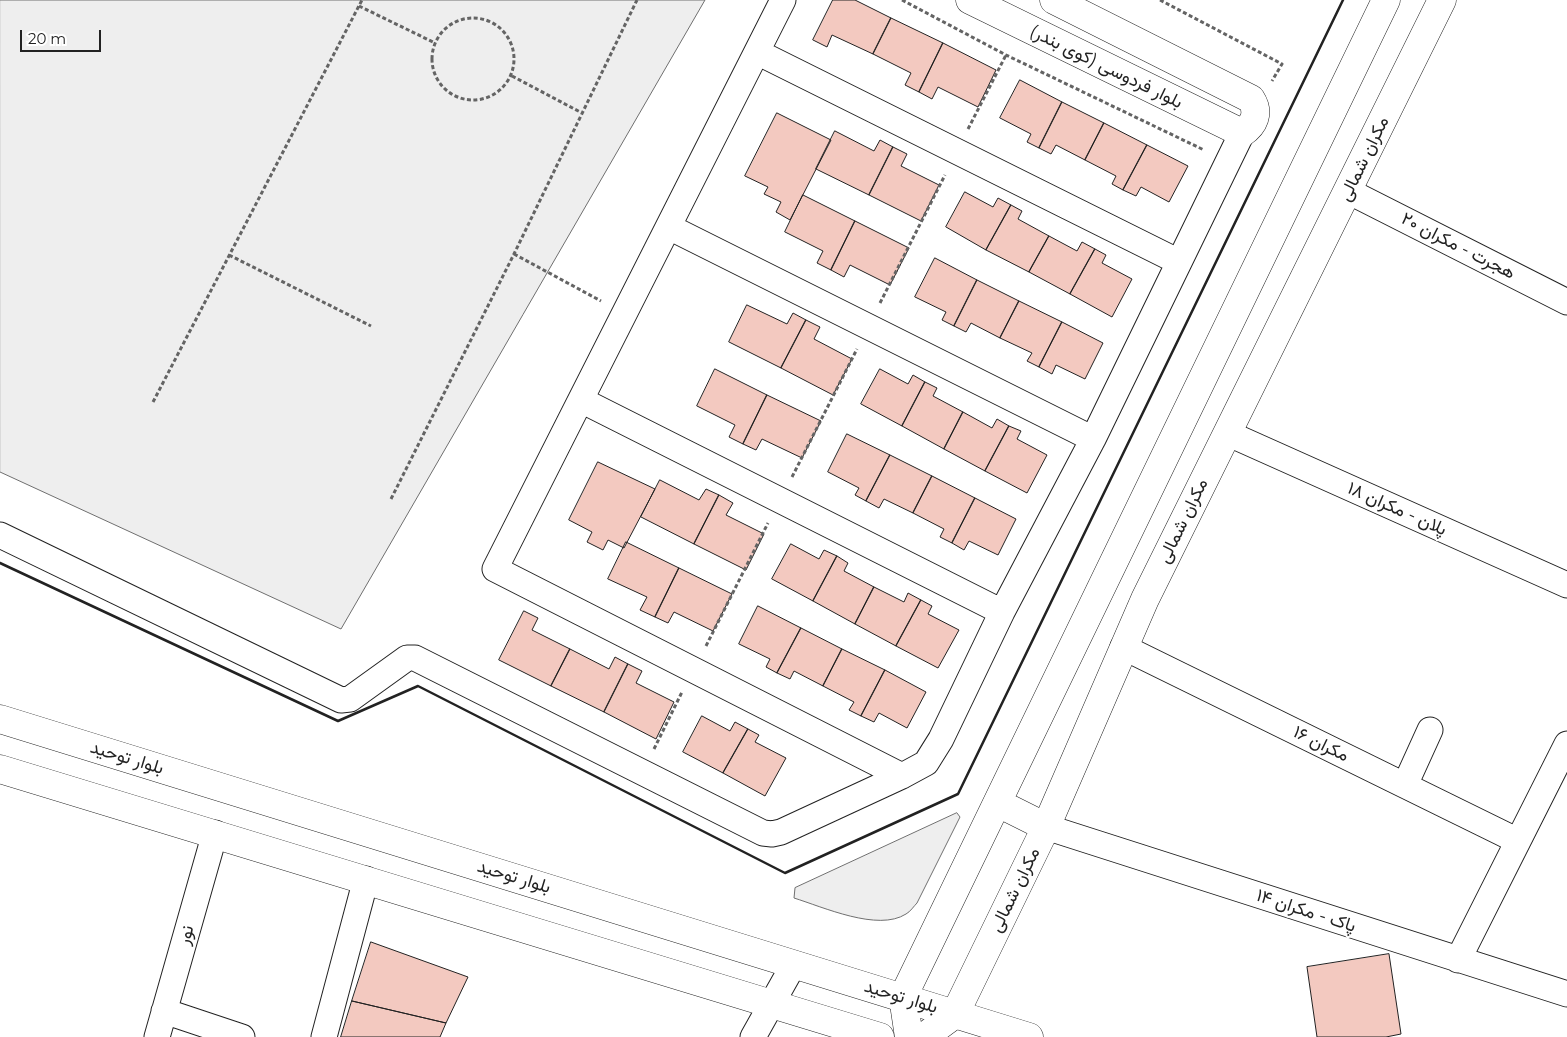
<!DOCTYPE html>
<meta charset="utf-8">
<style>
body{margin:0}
#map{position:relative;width:1567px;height:1037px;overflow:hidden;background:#fff;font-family:Montserrat,sans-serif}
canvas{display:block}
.scale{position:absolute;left:20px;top:30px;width:81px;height:22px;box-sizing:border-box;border:2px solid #222;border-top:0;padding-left:6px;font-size:15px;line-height:18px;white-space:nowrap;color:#222;-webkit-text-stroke:4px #fff;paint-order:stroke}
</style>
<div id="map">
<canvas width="1567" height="1037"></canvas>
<div class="scale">20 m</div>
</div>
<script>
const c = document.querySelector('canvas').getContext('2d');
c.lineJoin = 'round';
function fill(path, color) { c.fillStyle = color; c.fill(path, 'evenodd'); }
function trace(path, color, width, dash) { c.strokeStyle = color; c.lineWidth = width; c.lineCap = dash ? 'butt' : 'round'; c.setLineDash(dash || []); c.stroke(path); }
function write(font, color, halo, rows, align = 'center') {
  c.font = font + ' Montserrat,Vazirmatn,sans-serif'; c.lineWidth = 4; c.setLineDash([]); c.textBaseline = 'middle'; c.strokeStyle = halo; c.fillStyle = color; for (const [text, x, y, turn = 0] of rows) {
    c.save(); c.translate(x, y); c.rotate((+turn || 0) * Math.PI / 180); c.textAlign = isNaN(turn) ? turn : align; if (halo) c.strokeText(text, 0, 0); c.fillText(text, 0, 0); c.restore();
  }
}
const green = new Path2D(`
 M0 0H705L341 629 0 472Z
 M957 813 960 817 917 903C914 906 910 912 906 914 878 932 823 907 794 898L795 888Z`);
fill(green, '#eee');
trace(green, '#6f6f6f', 1);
const building = new Path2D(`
 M833 0H855L891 18 873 54 832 35 827 47 813 40Z
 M891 18 943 43 919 92 905 85 911 73 873 54Z
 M943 43 996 70 978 107 938 87 932 99 919 92Z
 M1020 80 1062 102 1039 148 1027 142 1031 134 1000 118Z
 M1062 102 1104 123 1085 160 1056 145 1051 154 1039 148Z
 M777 113 831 140 790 220 776 212 781 202 764 194 768 187 745 176Z
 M1104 123 1147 145 1123 190 1112 184 1116 176 1085 160Z
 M835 131 874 151 880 140 893 147 869 195 816 169Z
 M1147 145 1188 166 1169 202 1141 187 1136 196 1123 190Z
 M893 147 907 154 901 166 939 185 921 221 869 195Z
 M965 192 993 207 998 198 1011 205 986 250 946 227Z
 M803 195 855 221 831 270 817 263 823 251 785 232Z
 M1011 205 1022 211 1018 219 1049 236 1029 272 986 250Z
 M855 221 909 248 890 285 850 265 844 277 831 270Z
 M1049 236 1077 251 1082 242 1095 249 1070 294 1029 272Z
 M1095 249 1106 255 1102 263 1132 279 1112 317 1070 294Z
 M935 258 977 280 954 326 942 320 946 312 915 297Z
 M977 280 1019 301 1000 338 971 323 966 332 954 326Z
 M1019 301 1062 322 1039 367 1027 361 1032 353 1000 338Z
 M747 305 787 324 793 313 806 320 781 368 729 342Z
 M806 320 820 327 814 339 852 359 833 395 781 368Z
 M1062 322 1103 343 1085 379 1056 365 1052 374 1039 367Z
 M715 369 767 395 743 444 729 437 735 425 697 406Z
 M880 369 908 384 913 375 925 382 902 426 861 404Z
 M925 382 937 388 933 396 963 412 944 449 902 426Z
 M767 395 821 421 802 458 762 439 756 450 743 444Z
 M963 412 992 428 997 419 1009 426 985 471 944 449Z
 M1009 426 1021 431 1017 439 1047 455 1027 493 985 471Z
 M847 434 890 455 866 501 855 495 859 488 828 472Z
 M890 455 932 476 913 513 884 499 879 508 866 501Z
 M598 462 655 489 624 548 608 540 603 550 587 542 592 532 569 520Z
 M932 476 975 498 952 543 940 537 944 529 913 513Z
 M660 480 699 500 706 489 719 495 694 544 641 517Z
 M719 495 733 503 726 515 764 534 746 570 694 544Z
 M975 498 1016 519 998 555 969 541 964 550 952 543Z
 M626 542 679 568 655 617 640 610 647 597 608 579Z
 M791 544 819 559 824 550 837 556 813 601 772 579Z
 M837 556 848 563 844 571 874 587 855 624 813 601Z
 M679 568 732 594 713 631 674 612 668 623 655 617Z
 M874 587 904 602 908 593 921 600 896 646 855 624Z
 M921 600 932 606 928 614 959 630 938 668 896 646Z
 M758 606 801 628 777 673 766 667 770 659 739 644Z
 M524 611 538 618 532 630 570 649 551 686 499 660Z
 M801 628 842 649 823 686 794 671 790 679 777 673Z
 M570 649 609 669 615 657 628 664 604 712 551 686Z
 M842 649 885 670 861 716 849 710 854 702 823 686Z
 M628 664 642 671 636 683 674 702 656 739 604 712Z
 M885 670 926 692 907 728 879 713 874 722 861 716Z
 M702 716 730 731 735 722 748 729 723 773 683 752Z
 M748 729 759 735 755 742 786 758 765 796 723 773Z
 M371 942 468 977 446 1023 352 1001Z
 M1389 954 1401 1034 1386 1037H1317L1307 967Z
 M352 1001 446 1023 440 1037H341Z`);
fill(building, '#f3c9c0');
trace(building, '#222', 1);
const minor = new Path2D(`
 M783 0 495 569 902 776
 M757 52 1179 262
 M1348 191 1567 302
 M669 227 1093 439
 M581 400 1002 612
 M1227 433 1567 585
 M0 535 341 700 350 699 407 658H415L763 833 772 834 781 832 902 776 926 763 941 739 1002 612 1093 439 1242 133
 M1123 647 1518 841
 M1405 785 1430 730
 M1046 827 1567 994
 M1458 960 1567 744
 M164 1011 242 1037
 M157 1037 215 833
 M324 1037 366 879
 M753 1037 794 964`);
const tertiary = new Path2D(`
 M970 0 1242 133C1254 125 1260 113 1251 99L1054 0
 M998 803 1046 827
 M909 1037 903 997 1386 0
 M924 1037 955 1014 1046 827 1145 599 1442 0`);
const secondary = new Path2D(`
 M0 719 1029 1037
 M0 769 880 1037`);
trace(minor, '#222', 27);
trace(tertiary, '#222', 29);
trace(secondary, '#222', 29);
trace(new Path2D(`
 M902 0 1006 55 1204 150
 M1160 0 1282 64 1272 81
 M359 6 435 43
 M432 59a41 41 0 1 1 82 0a41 41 0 1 1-82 0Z
 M512 76 582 113
 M968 129 1006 55
 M514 254 601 301
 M229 255 371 326
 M880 303 945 175
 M153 402 362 0
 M792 477 857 349
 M391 499 514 254 637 0
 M706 646 768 523
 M654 749 682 692`), '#646464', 3, [4, 2.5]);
trace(minor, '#fff', 25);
trace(tertiary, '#fff', 28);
trace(secondary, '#fff', 28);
trace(new Path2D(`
 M0 563 338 721 418 686 785 873 958 794 1343 0`), '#222', 2.5);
write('18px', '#222', '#fff', [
 ["بلوار فردوسی (کوی بندر)",1106,67,26],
 ["مکران شمالی",1364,159,-64],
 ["هجرت - مکران ۲۰",1458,246,27],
 ["پلان - مکران ۱۸",1397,509,24],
 ["مکران شمالی",1183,521,-64],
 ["مکران ۱۶",1321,744,26],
 ["بلوار توحید",127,758,17],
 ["بلوار توحید",514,877,17],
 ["مکران شمالی",1015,890,-64],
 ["پاک - مکران ۱۴",1306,911,18],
 ["نور",186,935,-74],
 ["بلوار توحید",901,997,17]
]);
</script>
